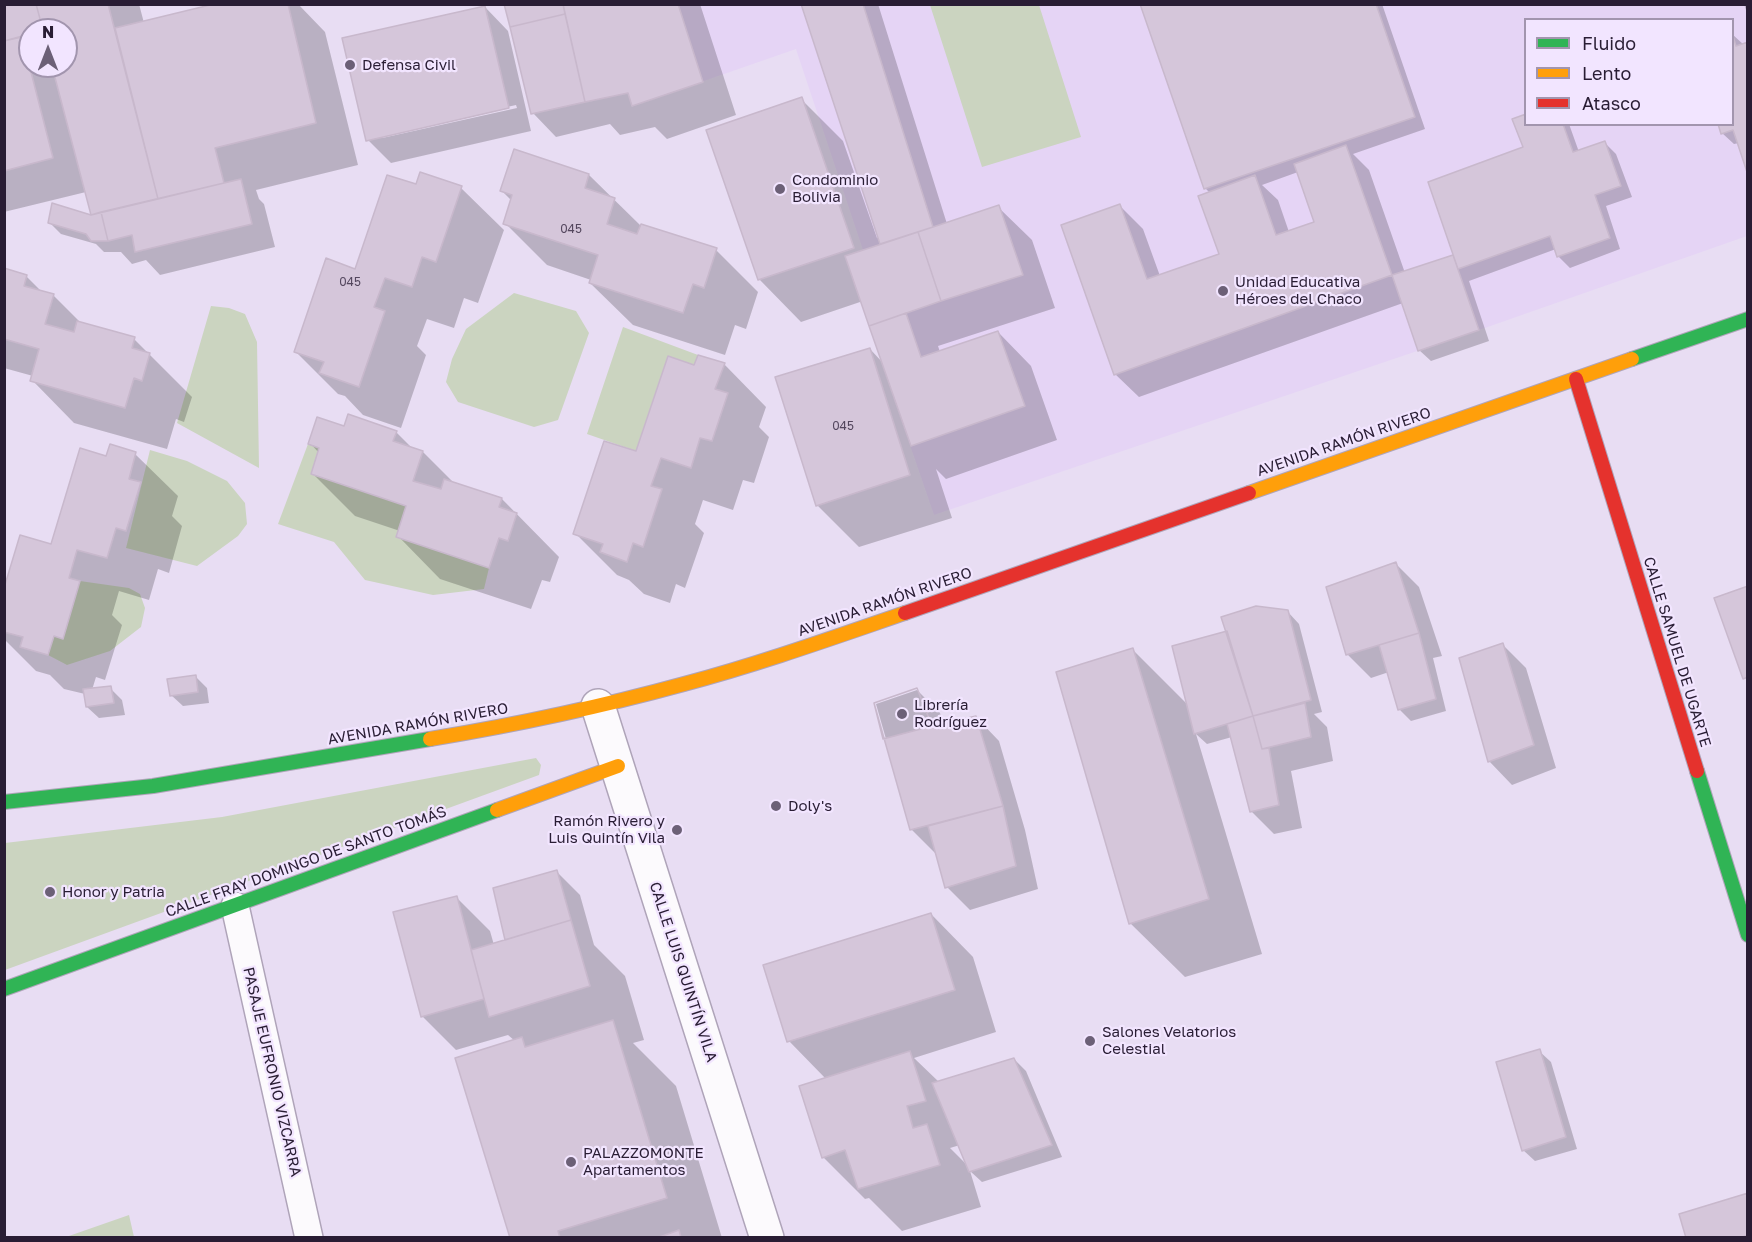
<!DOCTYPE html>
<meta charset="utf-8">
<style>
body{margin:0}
#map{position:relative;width:1752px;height:1242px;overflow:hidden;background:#e8ddf3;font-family:"Golos Text",sans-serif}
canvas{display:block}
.frame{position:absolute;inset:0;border:6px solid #291d34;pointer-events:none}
.legend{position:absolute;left:1524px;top:18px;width:210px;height:108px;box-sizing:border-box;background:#f2e5ff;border:2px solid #a295ae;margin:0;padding:8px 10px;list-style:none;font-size:18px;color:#291d34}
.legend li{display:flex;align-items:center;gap:12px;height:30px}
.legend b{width:30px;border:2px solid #a295ae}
.north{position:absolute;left:18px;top:18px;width:60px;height:60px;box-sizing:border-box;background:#f2e5ff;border:2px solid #a295ae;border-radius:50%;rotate:0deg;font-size:16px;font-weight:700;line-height:24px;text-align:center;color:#291d34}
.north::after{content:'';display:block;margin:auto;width:21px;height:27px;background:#6c6077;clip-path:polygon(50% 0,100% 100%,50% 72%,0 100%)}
</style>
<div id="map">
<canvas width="1752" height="1242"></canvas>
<div class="frame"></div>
<ul class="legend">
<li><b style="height:8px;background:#30b455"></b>Fluido</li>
<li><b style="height:8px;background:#ff9f0a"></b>Lento</li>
<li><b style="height:8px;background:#e5322d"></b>Atasco</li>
</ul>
<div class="north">N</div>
</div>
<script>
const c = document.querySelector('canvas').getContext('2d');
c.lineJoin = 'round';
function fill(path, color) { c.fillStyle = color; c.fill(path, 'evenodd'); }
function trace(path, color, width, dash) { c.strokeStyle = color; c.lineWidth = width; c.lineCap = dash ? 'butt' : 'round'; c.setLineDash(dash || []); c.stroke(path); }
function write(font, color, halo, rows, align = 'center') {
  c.font = font + ' "Golos Text",sans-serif'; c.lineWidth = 4.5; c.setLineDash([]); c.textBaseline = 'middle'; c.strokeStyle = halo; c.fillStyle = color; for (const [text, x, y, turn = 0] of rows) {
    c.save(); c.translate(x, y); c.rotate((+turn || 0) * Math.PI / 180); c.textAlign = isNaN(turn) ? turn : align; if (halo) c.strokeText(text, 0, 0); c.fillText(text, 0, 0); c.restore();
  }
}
fill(new Path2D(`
 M563 5H1747V236L1479 330 934 515 845 256 863 250 796 49 632 106 628 93 585 102ZM1526 20H1732V124H1526Z`), '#e5d4f5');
fill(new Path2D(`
 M930 5H1039L1081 137 982 167Z
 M514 293 576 311 589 333 558 420 534 427 458 402 446 382 452 359 466 329Z
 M211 306 229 308 245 314 257 342 259 468 177 423Z
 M623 327 698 355 694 365 668 356 636 451 587 434Z
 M308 444 319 448 406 506 489 568 484 589 433 595 365 580 334 542 278 524Z
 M150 450 187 461 227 481 245 503 247 524 238 536 197 566 126 548Z
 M80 581 129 588 140 594 145 608 141 627 110 651 67 665 48 655 54 636 63 639Z
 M536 758 541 765 539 775 5 970V843L222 817Z
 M129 1215 134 1237H66Z`), '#cbd4c0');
fill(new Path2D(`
 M4 4H139L144 23 220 4H298L325 32 358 165 256 190 259 199 264 204 275 247 160 275 146 260 132 264 121 252H104L96 244 61 234 49 222 93 217 86 192 4 212ZM30 30H66V66H53L55 72 49 66H30Z
 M506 4H700L736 115 667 139 655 127 620 135 610 124 556 137 533 113Z
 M802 4H878L947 224 998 207 1032 240 1055 308 938 346 940 352 998 332 1031 366 1057 440 946 479 936 469 952 518 859 547 817 505 870 349 884 364 863 301 801 322 759 279 801 99 843 141 877 238 880 237Z
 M1138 4H1382L1425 129 1353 154 1369 170 1405 273 1455 255 1525 148 1526 124H1569L1579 152 1604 142 1616 154 1632 197 1606 206 1620 249 1570 268 1558 256 1556 249 1469 281 1489 341 1431 361 1419 350 1403 303 1139 397 1115 374 1120 206 1143 229 1160 276 1221 255 1210 193 1206 189 1144 10ZM1298 172 1316 223 1289 232 1278 200 1262 185Z
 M1744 4H1748V16Z
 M485 7 508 31 531 131 391 163 368 140ZM516 105 517 108 382 138V135Z
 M1732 34 1744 45 1748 44V169L1739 143 1734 144 1722 133 1732 124Z
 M589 175 640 225 716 250 758 292 746 329 735 325 725 355 633 325 590 283 591 280 547 265 505 223 512 201 502 191Z
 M417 186 461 188 504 230 478 303 464 298 454 328 427 319 417 346 426 355 401 428 363 415 345 396 338 394 296 352Z
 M4 270 26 276 42 292 53 295 82 324 134 339 192 397 184 422 176 419 167 449 74 423 32 380 33 376 4 368Z
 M724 364 766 407 759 427 769 437 754 483 743 480 733 510 703 500 695 524 704 533 685 588 676 584 670 603 644 594 629 580 617 575 575 533 637 453 695 367Z
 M345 428 396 432 413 449 423 452 454 483 502 499 559 557 550 582 542 580 531 609 440 579 398 536 400 531 355 516 313 474 319 453 310 443Z
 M135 454 178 496 172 516 182 526 169 573 158 569 149 600 119 591 112 615 122 625 105 680 96 677 92 690 110 688 122 700 125 715 99 718 87 707 85 694 64 689 50 675 36 671 4 639V593L52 546 107 458Z
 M1396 564 1419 587 1442 656 1433 658 1446 711 1411 721 1400 710 1389 672 1371 678 1348 655 1327 588Z
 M1288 612 1299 624 1322 712 1314 714 1327 727 1333 761 1291 771 1302 828 1274 834 1251 811 1232 737 1207 744 1196 734 1262 954 1185 977 1130 923 1132 649 1188 705 1229 632Z
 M1503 645 1526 668 1556 768 1512 785 1489 761Z
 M195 676 207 688 209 703 183 706 171 695Z
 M917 690 940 713 944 725 976 717 999 741 1025 830 1038 889 970 910 947 887 937 852 935 853 912 830 876 704Z
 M557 872 580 895 594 945 625 976 644 1040 633 1043 676 1086 722 1238H511L515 1041 508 1035 456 1050 423 1017 456 897 490 931 494 945 506 941Z
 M931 914 973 957 996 1032 914 1058 939 1082 1014 1059 1026 1071 1062 1157 982 1182 970 1171 981 1207 902 1231 869 1198 865 1199 823 1157 826 1079 789 1041ZM960 1145 969 1167 950 1148Z
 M1539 1051 1551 1062 1577 1149 1535 1161 1523 1150Z`), '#0003');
const building = new Path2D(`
 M4 4H36L43 30H30V34L4 41Z
 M36 4H108L158 199 91 215 52 66H66V30H43Z
 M214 4H288L316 123 215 148 224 183 158 199 115 28Z
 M504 4H563L565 14 510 27Z
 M563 4H678L703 82 632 106 628 93 585 102Z
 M801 4H863L933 227 880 244Z
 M1140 4H1376L1415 117 1204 189Z
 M485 6 509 108 366 141 342 38Z
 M565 14 585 102 531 114 510 27Z
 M1732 33 1736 46 1748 42 1747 172 1733 130 1721 134 1718 124H1732Z
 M22 37 53 158 4 171V41Z
 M802 97 854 248 758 280 706 130Z
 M1526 114V124H1563L1573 152 1605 141 1621 186 1595 195 1610 238 1557 257 1550 236 1458 269 1428 182 1523 147 1512 119Z
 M1346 145 1392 275 1114 375 1061 225 1120 204 1147 279 1219 254 1198 196 1255 175 1276 235 1314 222 1294 164Z
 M514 149 589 174 585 188 615 198 607 224 637 234 641 224 717 248 704 288 693 284 683 313 589 283 598 255 503 224 512 195 500 191Z
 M420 172 462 186 436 262 422 257 412 287 385 278 374 307 385 311 359 387 319 373 324 362 294 352 326 258 355 269 387 175 416 184Z
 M241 179 252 224 135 252 132 235 108 241 101 212Z
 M52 203 91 215 101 212 108 241H91L86 234 48 223Z
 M999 205 1023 275 941 301 918 232Z
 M918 232 941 301 869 326 845 256Z
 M1453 255 1479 330 1418 351 1392 275Z
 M4 268 27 275 24 286 54 294 45 324 74 332 77 321 135 337 132 348 150 353 142 381 134 378 125 408 30 381 39 349 4 339Z
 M906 313 921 357 998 331 1025 406 911 446 869 326Z
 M870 348 910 475 816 506 775 377Z
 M698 355 725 363 715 389 728 393 712 441 700 438 691 468 661 458 651 486 662 489 643 547 633 543 627 562 600 552 603 544 573 534 604 441 636 451 668 356 694 365Z
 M348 414 397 431 393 441 423 451 413 481 441 489 444 479 502 498 499 507 517 513 508 541 499 538 489 568 396 537 406 506 311 474 319 448 308 444 317 417 344 426Z
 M110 444 136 452 129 479 141 482 126 531 116 528 107 558 77 550 69 578 80 581 63 639 54 636 48 655 20 647 23 637 4 632V588L20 535 51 544 80 448 106 456Z
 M1396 562 1419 633 1346 655 1326 587Z
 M1748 586V677L1743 679 1714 598Z
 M1256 606 1288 610 1311 700 1253 716 1221 617Z
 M1227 631 1253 716 1194 734 1172 646Z
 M1419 633 1436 699 1398 710 1379 645Z
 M1503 643 1534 745 1488 762 1459 658Z
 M1133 648 1209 899 1129 924 1056 672Z
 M196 675 198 692 170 696 167 679Z
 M111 686 114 703 86 707 83 689Z
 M917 688 932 726 976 716 1003 806 910 830 874 703Z
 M917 688 932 726 883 739 874 703Z
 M1305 703 1311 737 1262 749 1253 716Z
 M1253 716 1262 749 1269 748 1279 805 1250 812 1227 724Z
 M1003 806 1016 866 945 888 928 826Z
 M557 870 571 920 505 940 493 888Z
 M457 896 484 999 421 1017 393 912Z
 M931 913 955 990 787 1042 763 965Z
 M571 920 590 986 489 1017 471 950Z
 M613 1020 667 1198 558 1231 560 1238H510L455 1058 522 1037 525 1047Z
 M1540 1049 1566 1137 1522 1151 1496 1062Z
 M910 1051 926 1101 907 1106 913 1128 927 1124 940 1165 858 1189 845 1150 822 1158 799 1086Z
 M1014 1058 1052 1145 969 1172 932 1083Z
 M1748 1193V1235L1740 1238H1686L1679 1214Z
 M679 1230 681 1238H657Z`);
fill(building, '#d5c6da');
trace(building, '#c8b8cc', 1.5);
const lane = new Path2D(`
 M235 906 309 1238`);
const street = new Path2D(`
 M598 706 767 1238`);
const fast = new Path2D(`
 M1632 359 1748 319
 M1697 771 1748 935
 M4 802 153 786 430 739
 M4 989 497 810`);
const slow = new Path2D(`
 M1249 493 1632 359
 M430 739C515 725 600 707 684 684 759 664 832 638 905 613
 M497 810 618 766`);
const jam = new Path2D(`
 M1576 379 1697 771
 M905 613 1249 493`);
trace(lane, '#afa4b9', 30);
trace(street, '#afa4b9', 36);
trace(fast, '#afa4b9', 16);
trace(slow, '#afa4b9', 16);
trace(jam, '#afa4b9', 16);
trace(lane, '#fcfafd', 27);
trace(street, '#fcfafd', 33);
trace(fast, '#30b455', 14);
trace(slow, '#ff9f0a', 14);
trace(jam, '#e5322d', 14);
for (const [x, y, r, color] of [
 [350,65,6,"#6c6077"],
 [780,189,6,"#6c6077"],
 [1223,291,6,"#6c6077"],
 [902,714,6,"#6c6077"],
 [776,806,6,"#6c6077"],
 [677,830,6,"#6c6077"],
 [50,892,6,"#6c6077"],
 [1090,1041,6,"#6c6077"],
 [571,1162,6,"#6c6077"]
]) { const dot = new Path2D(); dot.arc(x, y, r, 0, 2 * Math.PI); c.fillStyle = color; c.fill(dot); trace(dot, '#f2e5ff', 2); }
write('12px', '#54475e', null, [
 ["045",571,229],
 ["045",350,282],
 ["045",843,426]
]);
write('15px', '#291d34', '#f2e5ff', [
 ["Defensa Civil",362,65],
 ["Condominio",792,180],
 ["Bolivia",792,197],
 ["Unidad Educativa",1235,282],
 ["Héroes del Chaco",1235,299],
 ["Librería",914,705],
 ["Rodríguez",914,722],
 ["Doly's",788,806],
 ["Ramón Rivero y",665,821,"right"],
 ["Luis Quintín Vila",665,838,"right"],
 ["Honor y Patria",62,892],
 ["Salones Velatorios",1102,1032],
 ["Celestial",1102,1049],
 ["PALAZZOMONTE",583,1153],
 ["Apartamentos",583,1170]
], 'left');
write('15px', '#291d34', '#f2e5ff', [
 ["AVENIDA RAMÓN RIVERO",1344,442,-19],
 ["AVENIDA RAMÓN RIVERO",885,602,-19],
 ["CALLE SAMUEL DE UGARTE",1677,652,73],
 ["AVENIDA RAMÓN RIVERO",418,724,-10],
 ["CALLE FRAY DOMINGO DE SANTO TOMÁS",306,862,-20],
 ["CALLE LUIS QUINTÍN VILA",683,972,72],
 ["PASAJE EUFRONIO VIZCARRA",272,1072,77]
]);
</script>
